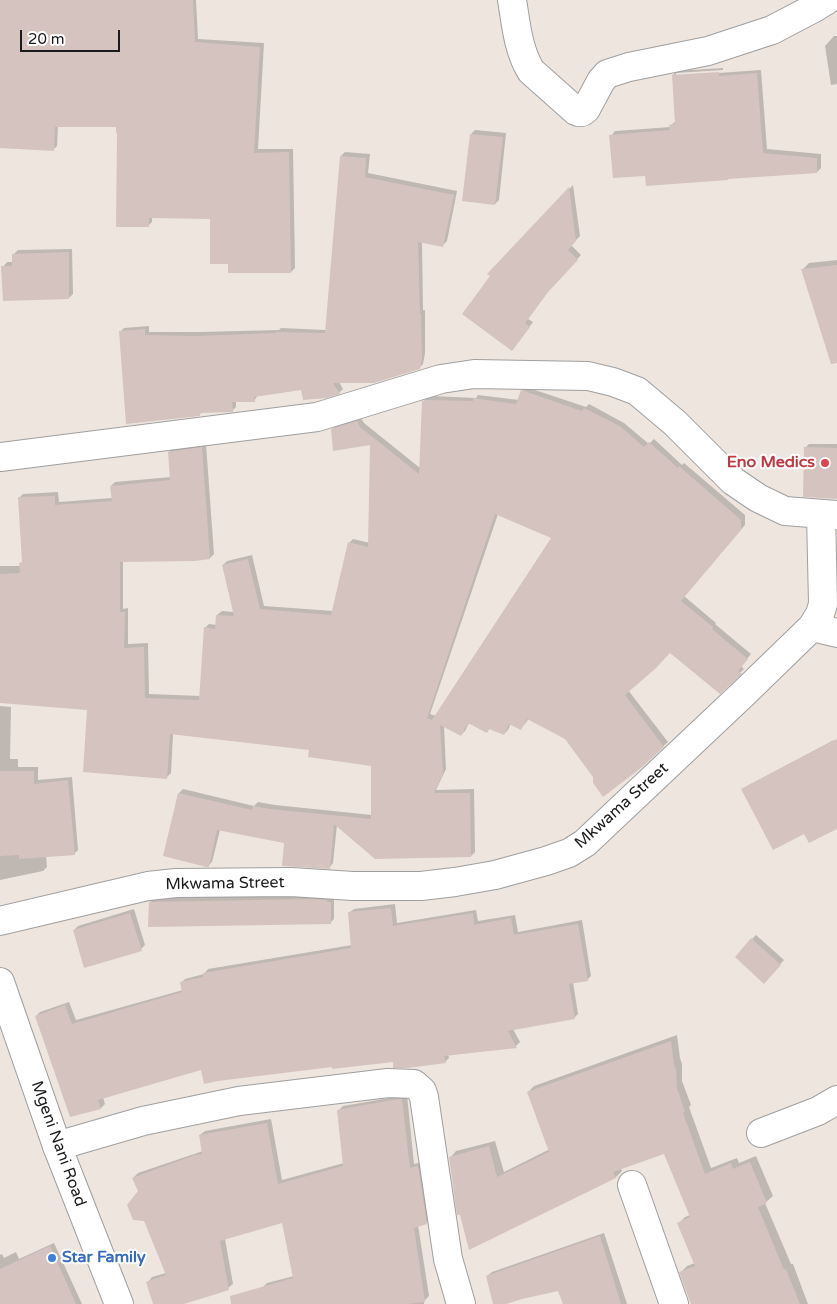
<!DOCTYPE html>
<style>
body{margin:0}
#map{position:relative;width:837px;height:1304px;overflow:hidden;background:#eee5df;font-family:"Varela Round",sans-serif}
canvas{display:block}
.scale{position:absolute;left:20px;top:30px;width:100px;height:22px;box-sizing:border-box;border:2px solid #1b1b1b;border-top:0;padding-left:6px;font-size:15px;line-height:18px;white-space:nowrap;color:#1b1b1b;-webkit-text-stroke:4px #fff;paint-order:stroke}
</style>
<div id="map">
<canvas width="837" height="1304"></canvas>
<div class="scale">20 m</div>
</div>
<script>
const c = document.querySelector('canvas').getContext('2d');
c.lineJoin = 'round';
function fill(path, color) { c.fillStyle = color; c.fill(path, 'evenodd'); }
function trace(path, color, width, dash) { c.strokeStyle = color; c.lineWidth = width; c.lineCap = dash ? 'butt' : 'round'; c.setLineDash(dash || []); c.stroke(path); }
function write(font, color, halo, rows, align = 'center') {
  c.font = font + ' "Varela Round",sans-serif'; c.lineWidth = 4; c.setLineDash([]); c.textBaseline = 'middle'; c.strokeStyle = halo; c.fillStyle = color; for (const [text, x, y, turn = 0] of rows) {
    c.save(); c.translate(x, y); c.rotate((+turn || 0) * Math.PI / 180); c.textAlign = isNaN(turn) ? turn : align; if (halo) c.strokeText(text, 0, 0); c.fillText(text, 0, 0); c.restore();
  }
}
fill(new Path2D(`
 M0 0H196L198 39 264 43 258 149H293L295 268 291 272 229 262 211 218 152 217V222L148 226 117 125 58 126 57 146 53 150 0 120Z
 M834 36H837V84L831 85 825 46Z
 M723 68V70L676 73V76L761 70 767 149 821 154V168L817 172 646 175 611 136 615 131 671 127V125L676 121 673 75 677 71Z
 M475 130 506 133 499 200 495 204 471 134Z
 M345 152 370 154 368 173 457 191 447 241 443 245 422 241 423 310H425V353L423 364 419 368 339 382 343 389 339 393 302 388 258 395 254 401H236V407L232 411 202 412 199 415 120 332 124 328 149 326V332H200L279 330 281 328 326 330 341 156Z
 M573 185 580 236 571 245 581 255 552 286 528 319 533 322 512 350 492 276 488 274Z
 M72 249 73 294 69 298 3 267 7 262H14V254L18 250Z
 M837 260V333L803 269 809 263Z
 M526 387 586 407 589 404 624 423 649 444 654 439 682 465 684 463 745 515V525L684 596 716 623 715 624 751 654 741 666 744 669 720 693 670 651 628 690 668 742 640 767 594 777 566 738 529 718 525 724 521 728 511 723 508 730 504 734 490 728 486 732 469 723 465 731 461 735 444 726 446 769 436 790 474 789 475 852 471 856 337 825 333 863 329 868 285 842 220 830 212 862 208 866 179 793 183 789 254 806 258 802 275 805 372 815V765L311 749 173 734 171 773 167 777 89 709 0 702V566H21V563L23 561 19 498 23 494 58 492 59 502 112 498 111 486 115 482 171 477 169 452 173 448 206 444 214 554 210 558 123 561V609L128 608V644L148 643 149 694 201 696 205 628 209 624 217 625V615L222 611 234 612 223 565 227 561 252 555 264 606 333 611 349 543 353 539 370 543 372 444 332 430 336 425 361 418 364 423 420 468 423 402 427 397 432 396 476 398 478 395 519 400 522 391ZM498 514 553 538 436 716 430 714Z
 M809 444H837V498L805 448Z
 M0 706 11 707 10 759H18V767H38V780L72 777 78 850 74 854 46 856 47 867 43 871 0 880Z
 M834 740 837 745V827L743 790 747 786Z
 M317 895 334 898V919L330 923 150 902 154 898Z
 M395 904 397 923 476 910 478 921 515 915 518 932 582 920 591 976 587 980 573 982 578 1014 574 1018 513 1029 520 1042 516 1046 448 1054 449 1058 445 1062 394 1061 333 1066 202 1069 103 1097 105 1104 101 1108 71 1115 36 1016 40 1012 69 1002 76 1020 183 990 181 983 185 979 204 974 208 969 352 945 349 913 354 909Z
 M134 909 145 945 141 949 74 930 78 926Z
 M756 935 784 960 768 978 752 939Z
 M677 1035 680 1058 682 1064V1081L691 1105 689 1107 711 1168 737 1158 739 1163 756 1156 773 1196 765 1203 791 1264H793L808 1304H693L681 1272 687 1266 695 1263 678 1224 685 1217 690 1215 665 1153 621 1168 622 1171 616 1177 470 1248 450 1158 456 1151 495 1141 504 1172 550 1149 528 1092 534 1086Z
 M407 1095 414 1164 423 1162 431 1218 426 1223 418 1225 429 1296 424 1301V1304H266L262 1288 267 1283 294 1276 283 1222 225 1239 233 1284 228 1288 180 1304H155L148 1282 152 1277 166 1273 139 1191 133 1178 138 1173 203 1151 200 1135 205 1131 271 1119 282 1180 344 1163 338 1111 343 1106Z
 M604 1233 627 1304H564L558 1290 522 1298 503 1304H495L487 1276 492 1272Z
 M54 1243 82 1304H0V1255L2 1254 4 1258 16 1252 19 1259Z`), '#0003');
fill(new Path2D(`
 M0 0H193L195 42 260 47 254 153 289 152 291 273H228V264H210V219L149 218V227H116L117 133H116V127H55L54 151 0 148Z
 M719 72V76L757 73 763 153 817 158V173L728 179V180L646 186 645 176 613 178 609 135 670 130 669 125 675 124 672 75Z
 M470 134 503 137 495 205 462 201Z
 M340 156 366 158 365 177 454 195 443 247 418 242 420 314H421L422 358 420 369 374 383H333L340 394 327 398 303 400 301 390 254 397 255 402H232L233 412 200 413V416L126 424 119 331 145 329V335L195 336 276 333V332L325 333Z
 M569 187 576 241 568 250 578 260 548 292 525 323 530 327 512 351 462 314 490 276 487 274Z
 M69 252V299L3 301 1 266H12V254Z
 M837 265V363L831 364 801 269Z
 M521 390 582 411 584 408 620 426 644 447 649 442 678 468 679 466 741 520V530L681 601 713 627 712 629 748 659 738 671 742 674 720 694 670 653 655 669 625 695 664 747 641 768 603 797 593 783V777L565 739 527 719 521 730 509 724 504 735 489 729 487 733 468 723 461 736 440 725 443 774 434 793H470L471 857 375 859 334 824 330 869 282 866 284 843 217 830 209 867H206L163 856 178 793 252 810 253 806 270 809 371 819V766L308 757 309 750 170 734 167 779 83 772 87 710 0 703V574L20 573 19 563 22 562 18 497 55 496V505L112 501 110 486 170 480 168 452 202 447 210 559 195 561 120 562V612H125L124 648 144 647 145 698 199 700 204 627 215 629 216 615 234 616 222 565 248 559 260 609 331 615 348 542 368 547 370 445 333 451 331 429 357 421 360 427 419 474 422 401 427 400 473 401V398L516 404ZM495 514 551 538 432 720 427 718Z
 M804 447 837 448V499L803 497Z
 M837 739V829L809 843 804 834 773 850 741 789Z
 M0 771H34V784L68 780 75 855 19 859V855L0 856Z
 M312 899 327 900V902H331V924L148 927 149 902Z
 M391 908 393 926 473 913 474 925 511 918 514 935 578 924 588 981 569 984 575 1019 508 1031 517 1048 444 1056 446 1063 408 1068H393V1062L332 1069V1067L218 1081 204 1084 201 1070 98 1100 101 1109 70 1117 35 1016 65 1005 72 1024 182 992 180 982 203 977V973L351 948 348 912Z
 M130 913 142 951 84 968 73 930Z
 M751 938 781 965 764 984 735 957Z
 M671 1041 674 1065 676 1070 677 1088 685 1112 683 1113 705 1174 731 1163 733 1169 750 1162 767 1203 758 1207 784 1270 786 1269 800 1304H691L679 1272 695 1266 677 1223 690 1217 664 1154 613 1172 616 1178 469 1250 460 1215H457L449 1157 489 1146 497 1177 549 1152 527 1092Z
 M398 1099H402L410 1168 418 1166 427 1224 414 1228 425 1302 408 1304H231L230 1296 293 1278 282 1223 220 1241 229 1290 184 1304H153L146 1282 166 1275 144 1221 133 1220 127 1205 138 1191 132 1178 195 1155 202 1154 199 1135 267 1123 278 1184 343 1166 337 1110Z
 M600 1236 621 1304H563L558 1291 522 1299 506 1304H493L486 1276Z
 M50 1246 76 1304H0V1269Z`), '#d5c3bf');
const minor = new Path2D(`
 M512 0C516 24 518 50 531 71L576 111C580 113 583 112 586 109L601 81 607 74 629 67 708 51 772 30 814 8 827 0
 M0 457 317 417 441 379 474 374 588 376 613 382 637 391 675 423 733 481 758 498 785 511 837 515
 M812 627 837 633
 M0 921 148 886 176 883 291 882 353 886H421L455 882 495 875 546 861 569 853 585 843 744 693 812 627 820 614 823 604 821 514
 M761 1133 818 1111 837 1100
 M57 1146 143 1121 239 1101 388 1083 414 1084 422 1091 424 1097 448 1259 461 1304
 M632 1185 674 1304`);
const tertiary = new Path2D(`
 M0 982 57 1146 119 1304`);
trace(minor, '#9f9f9f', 30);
trace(tertiary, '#9f9f9f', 30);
trace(minor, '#fff', 28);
trace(tertiary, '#fff', 28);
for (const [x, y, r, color] of [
 [825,463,5,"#e0444e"],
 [52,1258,5,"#3f7fe0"]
]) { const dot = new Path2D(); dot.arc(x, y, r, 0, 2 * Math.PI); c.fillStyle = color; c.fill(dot); trace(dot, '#fff', 2); }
write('bold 16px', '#be3a42', '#fff', [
 ["Eno Medics",815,463]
], 'right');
write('16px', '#1b1b1b', '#fff', [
 ["Mkwama Street",622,806,-42],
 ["Mkwama Street",225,884,-1],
 ["Mgeni Nani Road",58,1144,70]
]);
write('bold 16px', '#366cbe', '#fff', [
 ["Star Family",62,1258]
], 'left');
</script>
